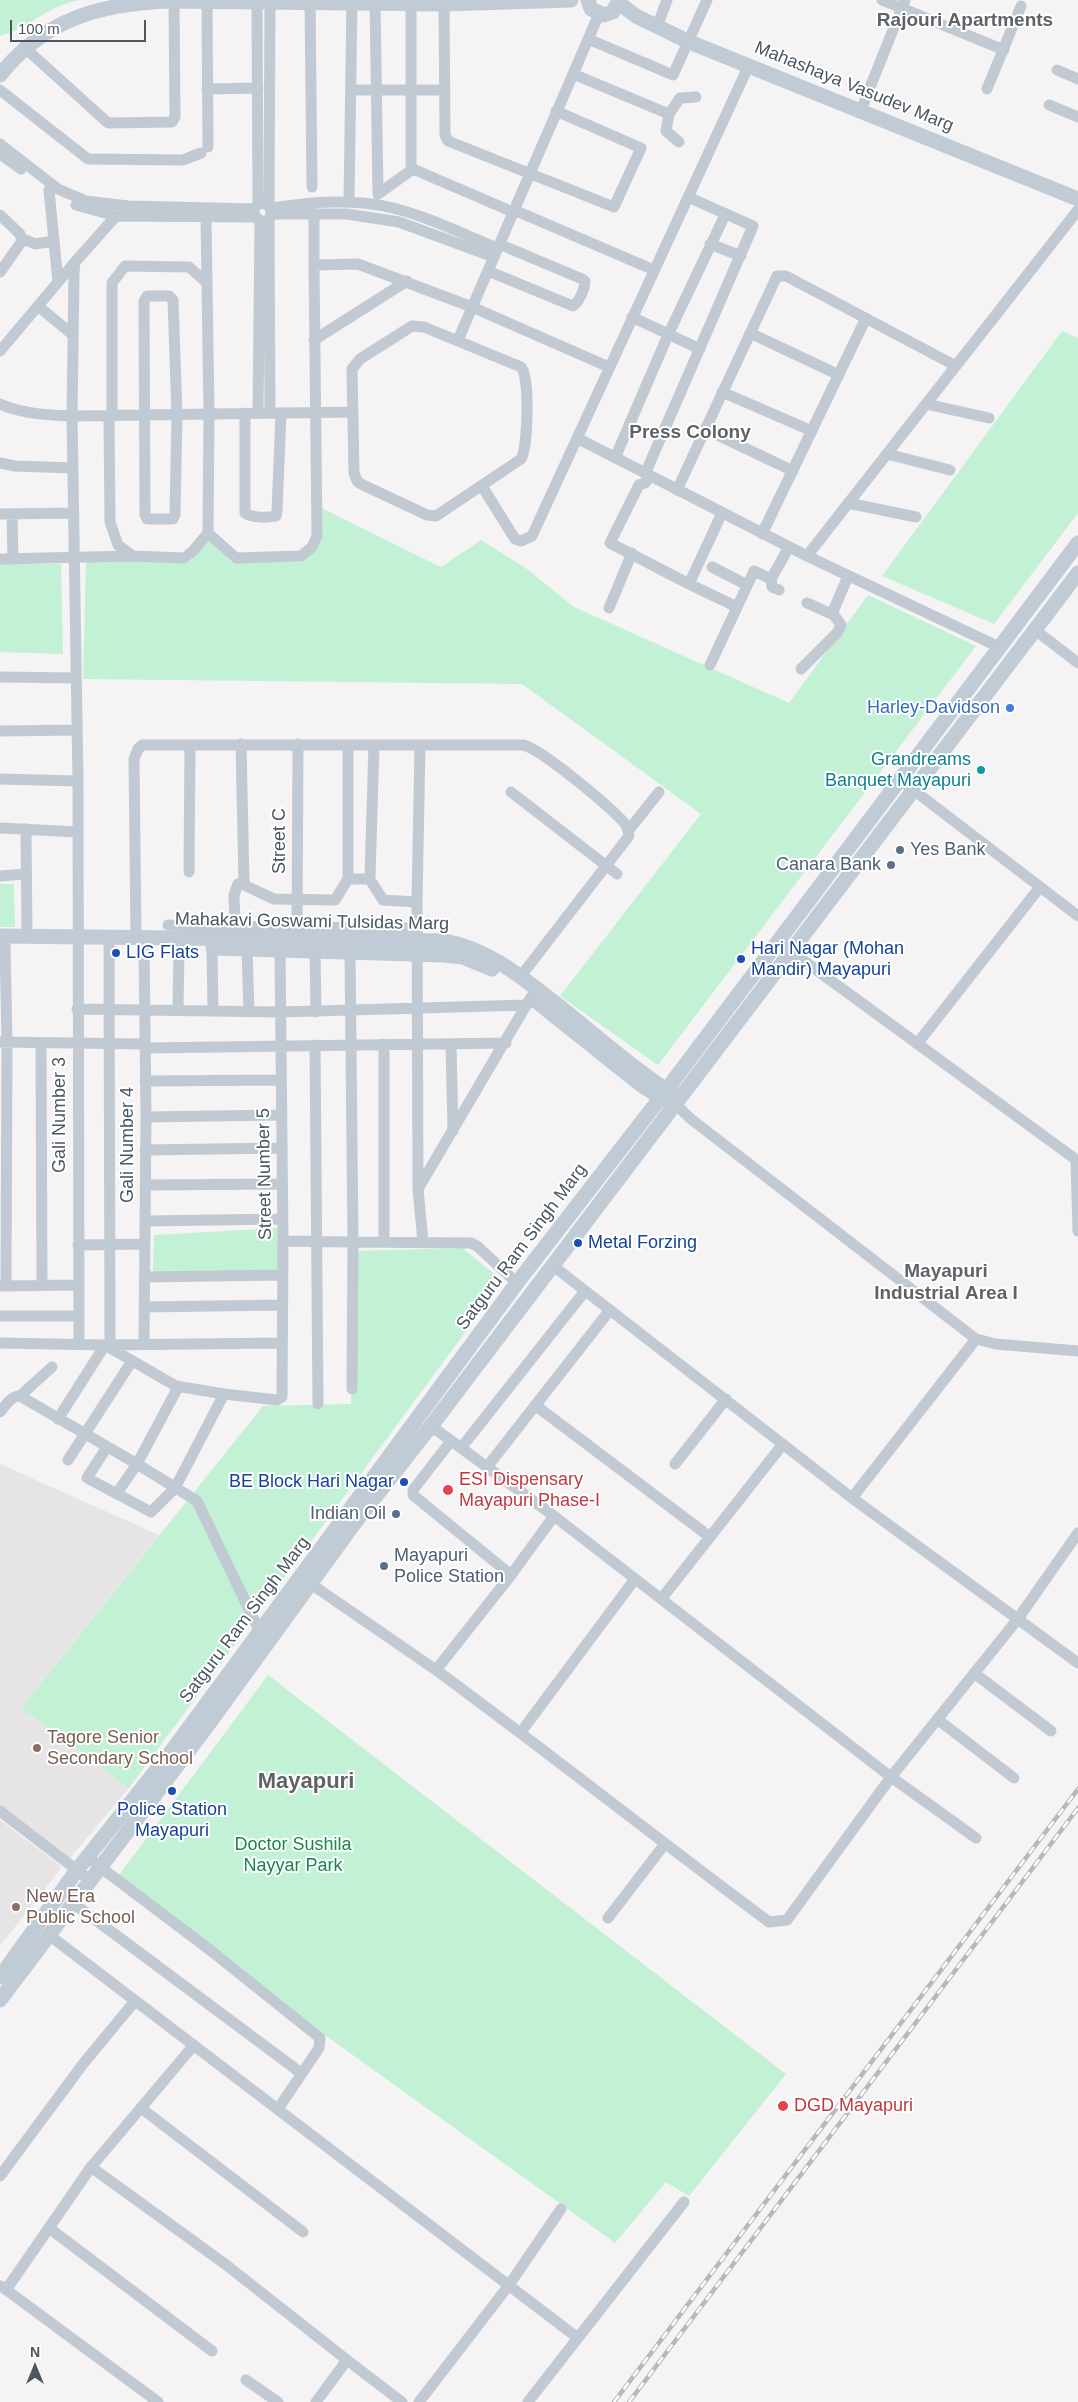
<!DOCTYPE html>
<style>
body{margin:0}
#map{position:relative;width:1078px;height:2402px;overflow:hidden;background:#f5f3f3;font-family:Helvetica,sans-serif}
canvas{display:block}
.north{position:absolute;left:10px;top:2342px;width:50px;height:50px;-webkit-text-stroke:4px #fff;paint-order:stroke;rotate:0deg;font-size:14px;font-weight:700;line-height:20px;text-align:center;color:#4a5661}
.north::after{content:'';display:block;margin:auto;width:18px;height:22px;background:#4a5661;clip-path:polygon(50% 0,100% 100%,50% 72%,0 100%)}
.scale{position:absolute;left:10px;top:20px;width:136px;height:22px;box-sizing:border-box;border:2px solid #4a5661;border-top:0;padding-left:6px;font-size:15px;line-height:18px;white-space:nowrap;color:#4a5661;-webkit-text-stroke:4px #fff;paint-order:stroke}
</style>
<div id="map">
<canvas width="1078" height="2402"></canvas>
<div class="north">N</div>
<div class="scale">100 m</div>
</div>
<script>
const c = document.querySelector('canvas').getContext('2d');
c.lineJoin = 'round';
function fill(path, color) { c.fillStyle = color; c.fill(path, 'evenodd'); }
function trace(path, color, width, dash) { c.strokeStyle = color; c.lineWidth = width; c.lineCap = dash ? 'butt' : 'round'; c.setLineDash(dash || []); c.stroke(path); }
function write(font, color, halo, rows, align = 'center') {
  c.font = font + ' Helvetica,sans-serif'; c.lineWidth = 4; c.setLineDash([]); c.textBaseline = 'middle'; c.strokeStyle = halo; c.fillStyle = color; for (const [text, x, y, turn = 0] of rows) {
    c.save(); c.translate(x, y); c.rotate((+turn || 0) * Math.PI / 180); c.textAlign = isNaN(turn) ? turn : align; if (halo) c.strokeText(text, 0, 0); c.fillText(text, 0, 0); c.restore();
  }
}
fill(new Path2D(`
 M0 1464 159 1535 21 1708 129 1788 69 1859 0 1806Z
 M0 1820 62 1867 0 1946Z`), '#e6e4e5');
fill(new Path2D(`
 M0 0H80C48 5 28 29 0 36Z
 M1062 331 1078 338V513L994 624 882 576Z
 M321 508 441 567 481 540 527 569 574 607 789 703 868 595 976 646 658 1065 560 996 701 814 522 684 83 679 86 561 191 560 207 538 232 562H301L321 536Z
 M0 564H61L63 654 0 652Z
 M0 884H14L15 927H0Z
 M279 1228 278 1271 153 1272 154 1235Z
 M462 1248 503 1281 129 1788 21 1708 263 1406 351 1404 353 1251Z
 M268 1675 786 2074 689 2196 666 2182 615 2243 113 1883Z`), '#c3f1d5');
trace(new Path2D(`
 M257 0 258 204
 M310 0 312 187
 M375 0 378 194
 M411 0V164L413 169 513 212
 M882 0 1004 50
 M207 2 208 147
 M444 4 445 135 448 141 614 207 641 148 556 111
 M657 27 667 0
 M588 39 673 75 707 0
 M24 47 108 123 172 122 175 117 174 1
 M1057 70 1078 79
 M573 74 669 114 680 98 696 97
 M207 89 258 88
 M987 89 1021 6
 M0 90 88 159 183 160 201 153
 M356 90H445
 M1049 105 1078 117
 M861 110 905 0
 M669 114 666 131 679 142
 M0 144 58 189 86 201 128 206 254 209 258 204 264 203 271 208V217L266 221H260L254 215V209
 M0 154 21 169
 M49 190 58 282
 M378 194 413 169
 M349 202 352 0
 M76 205 116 216 255 217
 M269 206 270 0
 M271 208C312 202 353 198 393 208 429 217 463 234 497 248
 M514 210 654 270
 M272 214H347L399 222 494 257
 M0 215 20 234 22 241 0 272
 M206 217 209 414 208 533 236 558 301 556 312 547 317 536 314 265 358 264 472 307 609 367
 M269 220 270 413
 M21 238 35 244 54 241
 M710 244 741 256
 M314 265V214
 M488 271 573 306C579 302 585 289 585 281L582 279 499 244
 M147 296H169L173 300 177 415 175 515 173 519H147L145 515 144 301Z
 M38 306 73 335
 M632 317 700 349
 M412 326 424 327 521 367C530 376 528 447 521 459L436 516 427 515 361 484 357 481 354 473 352 369 360 359Z
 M750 333 839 375
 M314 340 407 281
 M458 340 599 14
 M0 351 75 262
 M722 392 812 431
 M0 404C22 414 48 415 72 416L352 412
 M926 404 989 418
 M245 413V513C253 518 267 518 276 516L277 511 281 413
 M258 413 260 221
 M109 416 110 522 118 545 133 556
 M112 416V283L125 266 189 267 207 283
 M705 429 793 471
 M577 438 807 556 999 647
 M887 454 950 470
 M615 458 668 335 725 215
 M0 463 15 466 73 468
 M645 474 753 226 688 197
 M650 476 645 483 639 485 610 543 689 584 722 513
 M482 486 515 539 521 541 532 536 749 65
 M677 490 777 276H786L956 366
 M848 503 916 517
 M0 514 73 513
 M12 514 13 559
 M762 534 866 318
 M807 556 1078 210
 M0 559 133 556 184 558 193 551 208 533
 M712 567 747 585
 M689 584 737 607
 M779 590 772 587 771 579 789 547
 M609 608 632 553
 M832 614 848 576
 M1035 630 1078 663
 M710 665 754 571 771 579
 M801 669 837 633 841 625 834 615 807 603
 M0 677 76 678
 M0 731 77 730
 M241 744 244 882 246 886 274 899 335 900 348 879
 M348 745V879H367L370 876 374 745
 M0 779 78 781
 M899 779 1078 916
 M511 792 617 874
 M0 828 78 832
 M26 829 27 937
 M628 831 659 792
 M189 872 190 745
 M0 876 26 874
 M369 878 383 900 417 902
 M168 925 203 926V931
 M203 926 417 928
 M235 926 234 895 238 884 244 882
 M297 933 298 744
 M136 937 134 759 138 749 142 745H523C542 749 613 809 626 825 628 829 628 832 629 836L521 976
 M5 943 7 1042 6 1285
 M109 946 110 1345
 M785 947 1078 1161
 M212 948 213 1011
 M247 949 249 1012
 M315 951 316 1012
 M77 1009 280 1012 527 1005
 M178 1010 179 947
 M0 1042 145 1044
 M41 1043 42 1284
 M451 1044 453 1131
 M917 1044 1040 887
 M315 1045 318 1404
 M146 1048 506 1043
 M145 1081 281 1080
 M674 1103 691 1119 976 1339 996 1344 1078 1351
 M146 1117 281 1115
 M145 1150 282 1148
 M1076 1161 1078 1231
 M145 1185 282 1184
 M418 1189 417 902 420 745
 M145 1221 282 1219
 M283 1241 353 1242 350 952
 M384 1242V1044
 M423 1242 418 1189 531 997
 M78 1245 145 1244
 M552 1265 852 1498 1078 1663
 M145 1277 282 1275
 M0 1286 79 1285
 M144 1307 282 1305
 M0 1316H78
 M0 1343 105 1345 281 1343
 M79 1343 78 781 72 416 74 273 75 262 116 216
 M144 1344 146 1117 144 946
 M176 1386 224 1394
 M352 1389 353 1242 471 1243 477 1246 517 1283
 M20 1396 52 1367
 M535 1405 710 1537
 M0 1412C6 1405 11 1396 20 1396L137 1464 117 1493
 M58 1419 105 1345 176 1386V1391L137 1464 197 1501 259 1630
 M451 1441 413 1490V1495L511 1575
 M107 1447 87 1478 151 1512 175 1488 224 1394 277 1400 282 1397 283 1241 280 950
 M461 1448 585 1291
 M68 1460 132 1361
 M675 1464 726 1399
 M487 1467 610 1310
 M852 1498 976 1339
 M554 1516 891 1777 976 1838
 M311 1584 436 1670 511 1575 554 1516 431 1426
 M662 1598 783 1444
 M436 1670C548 1752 657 1839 769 1922L787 1920 891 1777 1017 1620 1078 1533
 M974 1673 1051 1731
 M937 1719 1014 1778
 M521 1732 635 1579
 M0 1811 90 1880
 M87 1857 210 1950 320 2038 319 2048 278 2109
 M73 1903 301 2073
 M608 1918 664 1845
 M49 1935 578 2338
 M141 2108 303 2232
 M91 2167 194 2045
 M0 2176 83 2064 135 2001
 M49 2228 212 2351
 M1 2286 158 2402
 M6 2290 91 2167 225 2264 347 2360 316 2402
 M347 2360 402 2402
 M246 2380 278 2402
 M419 2402 509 2285 561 2209
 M528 2402 684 2202`), '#c1cad2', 11);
trace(new Path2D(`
 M588 0 591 9 604 15 613 12 619 0
 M619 3 636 16 687 41 1078 199
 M0 75C45 19 99 4 168 1L444 4 571 0
 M0 936 445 941C488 949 520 976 554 1002 593 1033 632 1068 674 1095
 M213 948 444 955 463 957 492 969
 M537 1002 641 1085 665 1100
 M0 1977 77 1870 171 1752 517 1283 661 1097 1078 543
 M0 2000 208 1725 353 1525 431 1426 1078 573`), '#c1cbd6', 15);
const rail = new Path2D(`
 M614 2402 1078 1789
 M629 2402 1078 1808`);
trace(rail, '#b5b8bd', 4.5);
trace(rail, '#fff', 2.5, [8]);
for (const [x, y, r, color] of [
 [1010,708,5,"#3f7fe0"],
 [981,770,5,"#0f9aa8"],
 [900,850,5,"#5c6f8a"],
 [891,865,5,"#5c6f8a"],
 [116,953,5,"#1a4fb4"],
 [741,959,5,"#1a4fb4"],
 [578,1243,5,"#1a4fb4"],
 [404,1482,5,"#1a4fb4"],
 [448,1490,6,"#e0444e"],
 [396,1514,5,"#5c6f8a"],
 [384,1566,5,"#5c6f8a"],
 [37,1748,5,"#8d6e63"],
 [172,1791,5,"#1a4fb4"],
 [16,1907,5,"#8d6e63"],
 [783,2106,6,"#e0444e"]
]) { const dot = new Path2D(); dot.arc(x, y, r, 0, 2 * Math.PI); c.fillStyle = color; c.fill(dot); trace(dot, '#fff', 2); }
write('18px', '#4a5661', '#fff', [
 ["Mahashaya Vasudev Marg",854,87,22],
 ["Street C",280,841,-90],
 ["Mahakavi Goswami Tulsidas Marg",312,922,1],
 ["Gali Number 3",60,1115,-90],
 ["Gali Number 4",128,1145,-90],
 ["Street Number 5",265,1174,-91],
 ["Satguru Ram Singh Marg",522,1247,-53],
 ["Satguru Ram Singh Marg",245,1620,-53]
]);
write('18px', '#366cbe', '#fff', [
 ["Harley-Davidson",1000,708]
], 'right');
write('18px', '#0d838f', '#fff', [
 ["Grandreams",971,760],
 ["Banquet Mayapuri",971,781]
], 'right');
write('18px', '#4e5e75', '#fff', [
 ["Yes Bank",910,850],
 ["Canara Bank",881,865,"right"],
 ["Indian Oil",386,1514,"right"],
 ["Mayapuri",394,1556],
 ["Police Station",394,1577]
], 'left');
write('18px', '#164399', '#fff', [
 ["Hari Nagar (Mohan",751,949],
 ["Mandir) Mayapuri",751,970],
 ["LIG Flats",126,953],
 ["Metal Forzing",588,1243],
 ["BE Block Hari Nagar",394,1482,"right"],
 ["Police Station",172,1810,"center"],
 ["Mayapuri",172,1831,"center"]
], 'left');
write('18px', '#be3a42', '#fff', [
 ["ESI Dispensary",459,1480],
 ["Mayapuri Phase-I",459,1501],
 ["DGD Mayapuri",794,2106]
], 'left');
write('18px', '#785e54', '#fff', [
 ["Tagore Senior",47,1738],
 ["Secondary School",47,1759],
 ["New Era",26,1897],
 ["Public School",26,1918]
], 'left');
write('18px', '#17864f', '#fff', [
 ["Doctor Sushila",293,1845],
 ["Nayyar Park",293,1866]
]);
write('bold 19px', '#5f6368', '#fff', [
 ["Rajouri Apartments",965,21],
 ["Press Colony",690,433],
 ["Mayapuri",946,1272],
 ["Industrial Area I",946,1294]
]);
write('bold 22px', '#5f6368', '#fff', [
 ["Mayapuri",306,1782]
]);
</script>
